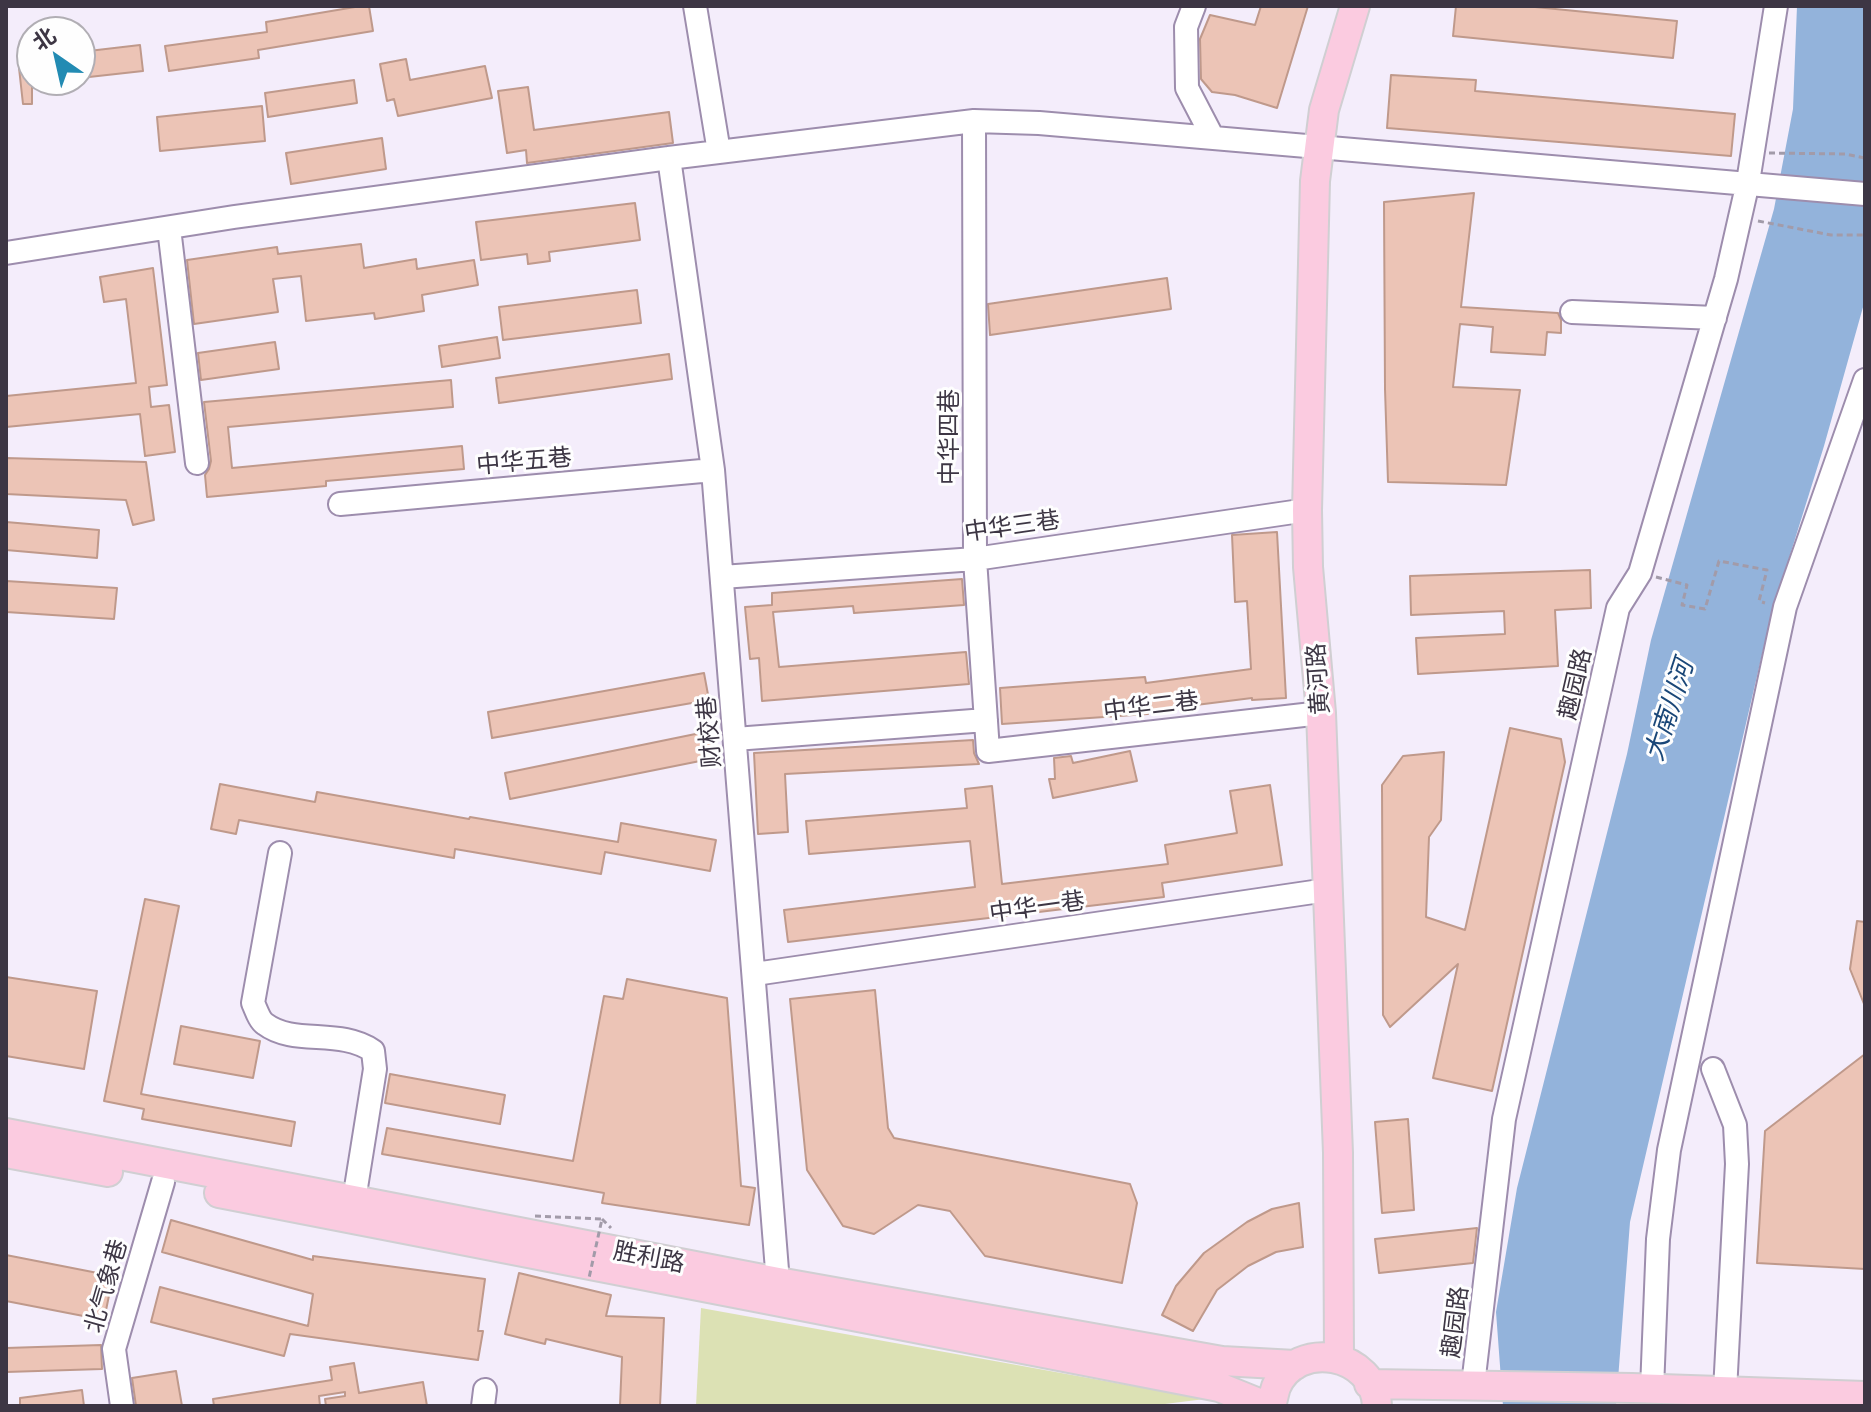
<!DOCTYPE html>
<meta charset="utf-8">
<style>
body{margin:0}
#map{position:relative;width:1871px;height:1412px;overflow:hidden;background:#f4edfb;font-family:Barlow,"Noto Sans SC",sans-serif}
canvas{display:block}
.frame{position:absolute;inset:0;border:8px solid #3d3644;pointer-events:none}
.north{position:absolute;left:16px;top:16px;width:80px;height:80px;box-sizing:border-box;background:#fefefe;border:2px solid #b1aeb4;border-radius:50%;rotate:326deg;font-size:22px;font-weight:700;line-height:32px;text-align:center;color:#3d3644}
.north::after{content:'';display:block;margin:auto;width:28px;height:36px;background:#228bb3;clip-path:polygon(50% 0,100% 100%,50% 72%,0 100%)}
</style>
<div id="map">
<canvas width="1871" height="1412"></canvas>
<div class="frame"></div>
<div class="north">北</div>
</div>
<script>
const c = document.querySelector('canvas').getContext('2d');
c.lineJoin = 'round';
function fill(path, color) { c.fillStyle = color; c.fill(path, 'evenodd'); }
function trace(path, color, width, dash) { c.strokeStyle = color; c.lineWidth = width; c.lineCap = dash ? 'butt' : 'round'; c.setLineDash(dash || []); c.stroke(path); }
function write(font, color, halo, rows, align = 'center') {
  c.font = font + ' Barlow,"Noto Sans SC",sans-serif'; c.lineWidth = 6; c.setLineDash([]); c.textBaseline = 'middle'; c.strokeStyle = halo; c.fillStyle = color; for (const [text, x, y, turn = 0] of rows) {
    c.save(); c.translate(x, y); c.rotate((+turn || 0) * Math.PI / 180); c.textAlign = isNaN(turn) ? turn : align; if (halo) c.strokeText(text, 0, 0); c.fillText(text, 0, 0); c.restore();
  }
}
fill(new Path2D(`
 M701 1308 1205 1399 1149 1406H696Z`), '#dce1b4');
fill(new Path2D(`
 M1797 6H1865V300L1824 446 1771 616 1630 1222 1616 1406H1503L1496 1312 1517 1188 1627 754 1651 640 1774 209 1793 109Z`), '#93b3db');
const building = new Path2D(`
 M361 6H369L373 31 258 50 259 58 169 71 165 46 267 32 266 22Z
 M1261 6H1308L1277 108 1235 95 1212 92 1201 79 1200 39 1210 15 1255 25Z
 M1456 6H1525L1677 21 1673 58 1453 36Z
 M140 45 143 71 80 78V52Z
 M32 57V104H23L18 59Z
 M406 59 410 80 485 66 492 98 398 116 394 99 387 101 380 64Z
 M1391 75 1476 80 1475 91 1735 114 1731 156 1387 128Z
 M354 80 357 103 268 117 265 93Z
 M528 87 534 130 669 112 673 143 527 163 526 150 507 153 498 91Z
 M262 106 265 141 160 151 157 117Z
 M382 138 386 169 291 184 286 153Z
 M1474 193 1461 307 1558 313 1561 320V333L1547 332 1545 355 1491 352 1493 327 1460 324 1453 387 1520 390 1506 485 1388 482 1385 389 1384 202Z
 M635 203 640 240 549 252 550 261 528 264 527 254 481 260 476 222Z
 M361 244 364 268 416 259 417 269 474 260 478 285 422 295 424 311 375 319 374 313 306 321 301 276 273 279 278 312 194 324 187 260 277 247 278 254Z
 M153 268 167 385 149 387 151 407 169 405 175 452 145 456 140 414 6 427V396L136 383 126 299 104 302 100 277Z
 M1167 278 1171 309 990 335 988 304Z
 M637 290 641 323 503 340 499 307Z
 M497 337 500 358 442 367 439 346Z
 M275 342 279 369 201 380 198 353Z
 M669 354 672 379 499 403 496 378Z
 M451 380 453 407 228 427 232 468 462 446 464 469 326 481V486L207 497 205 475 209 469 211 461 204 402Z
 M6 458 146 462 154 520 133 525 126 500 6 494Z
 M6 522 99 530 97 558 6 550Z
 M1277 532 1286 698 1252 700V698L1148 711V714L1002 724 1000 688 1145 677 1146 683 1251 669 1247 601 1235 602 1232 535Z
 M1590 570 1591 608 1555 610 1558 666 1418 674 1416 638 1505 634 1504 611 1411 615 1410 576Z
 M962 579 964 605 854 613 853 606 773 612 779 667 966 652 969 684 762 701 759 658 750 659 745 607 772 605V593Z
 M6 581 117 588 114 619 6 612Z
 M704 673 709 700 492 738 488 712Z
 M1510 728 1561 739 1565 762 1492 1091 1433 1078 1458 964 1390 1027 1383 1015 1382 785 1403 756 1444 752 1441 820 1429 837 1426 917 1465 930Z
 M710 731 715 758 510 799 505 773Z
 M973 740 974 753 979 764 785 774 788 832 758 834 754 753Z
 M1130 751 1137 781 1053 798 1049 779H1055L1054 758 1071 756 1073 763Z
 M220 784 315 802 317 792 469 819 470 817 618 842 621 823 716 840 710 871 605 852 601 874 455 849 454 858 239 820 236 834 211 829Z
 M1270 785 1282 865 1162 883 1164 897 788 942 784 910 975 887 970 841 809 854 806 821 967 808 965 789 992 786 1002 884 1168 864 1165 845 1237 833 1230 791Z
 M145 899 179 906 141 1094 295 1122 291 1146 142 1119 144 1109 104 1101Z
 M1857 921 1865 922 1864 1004 1850 969Z
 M6 977 97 991 84 1069 6 1056Z
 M627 979 727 998 741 1186 755 1188 749 1225 602 1203 604 1193 382 1154 387 1128 573 1161 604 996 623 999Z
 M875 990 888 1128 894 1138 1130 1184 1137 1203 1122 1283 985 1256 950 1211 918 1205 874 1234 843 1226 807 1170 790 999Z
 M181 1026 260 1041 253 1078 174 1064Z
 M1865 1054V1269L1757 1263 1765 1131Z
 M390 1074 505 1095 500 1124 385 1103Z
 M1408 1119 1414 1210 1382 1213 1375 1122Z
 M1299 1203 1303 1247 1276 1252 1248 1266 1217 1290 1193 1331 1162 1315 1176 1286 1204 1253 1247 1222 1272 1209Z
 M171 1220 313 1260V1256L485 1279 478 1331H483L478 1360 290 1334 284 1356 151 1322 160 1287 308 1326 313 1294 162 1252Z
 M1477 1228 1473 1263 1379 1273 1375 1239Z
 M6 1255 113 1276 104 1320 6 1301Z
 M519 1273 611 1295 606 1316 664 1318 660 1406H620L622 1357 546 1339 545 1344 505 1334Z
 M101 1345 102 1369 6 1372V1348Z
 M354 1363 359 1393 423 1382 427 1406H326L325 1399 345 1396V1392L319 1396 320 1406H214L213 1399 332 1380 330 1367Z
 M176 1371 182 1406H136L132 1378Z
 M82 1390 84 1406H20V1398Z`);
fill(building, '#ecc4b6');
trace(building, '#bf998b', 2);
const minor = new Path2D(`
 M695 6 719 152
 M1194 6 1186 27 1187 88 1213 138
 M974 121 975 559 988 751 1321 713
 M669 158 713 470 779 1295
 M169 228 197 463
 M6 253 234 217 669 158 974 121 1039 123 1865 194
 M1572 312 1715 318
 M340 504 713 470
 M722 577 975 559 1307 510
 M735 739 986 720
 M280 853 253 1003C256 1009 259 1020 265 1024 294 1046 340 1028 373 1051L375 1069 354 1200
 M755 974 1327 890
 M1713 1069 1735 1125 1737 1164 1725 1391
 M1473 1385 1504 1119 1618 608 1640 573 1726 279 1748 182 1776 6
 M1652 1389 1658 1239 1669 1150 1785 607 1865 380
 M122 1406 114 1349 163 1182
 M483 1406 485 1390`);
const major = new Path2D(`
 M6 1133 778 1282 1222 1361 1295 1365
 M6 1153 108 1172
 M219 1193 1219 1387 1266 1406
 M1339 1358 1338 1153 1321 713 1308 567 1307 510 1315 181 1324 110 1355 6
 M1369 1384 1632 1388 1865 1396
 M1271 1406C1273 1400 1274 1393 1276 1387 1297 1338 1375 1353 1377 1406`);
trace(minor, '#9d8dad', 26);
trace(major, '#d0cfd2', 32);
trace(new Path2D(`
 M1769 153 1845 154 1865 158
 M1758 221 1831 235H1865
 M1656 577 1687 585 1682 605 1705 609 1719 561 1767 570 1759 601 1765 603
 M602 1219 611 1228`), '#a29ba9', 3, [6, 4]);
trace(minor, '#fff', 22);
trace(major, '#fbcbe0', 28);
trace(new Path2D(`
 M535 1216 602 1219 589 1278`), '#a29ba9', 3, [6, 4]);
write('24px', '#3d3644', '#fefefe', [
 ["中华四巷",949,437,-90],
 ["中华五巷",524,461,-5],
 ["中华三巷",1012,526,-8],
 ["黄河路",1318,679,-94],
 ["趣园路",1575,684,-77],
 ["中华二巷",1151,706,-7],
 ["财校巷",709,732,-95],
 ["中华一巷",1037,907,-8],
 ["胜利路",649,1257,11],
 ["北气象巷",106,1286,-74],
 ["趣园路",1455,1322,-83]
]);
write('italic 26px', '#1a4778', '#fefefe', [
 ["大南川河",1669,710,-72]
]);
</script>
